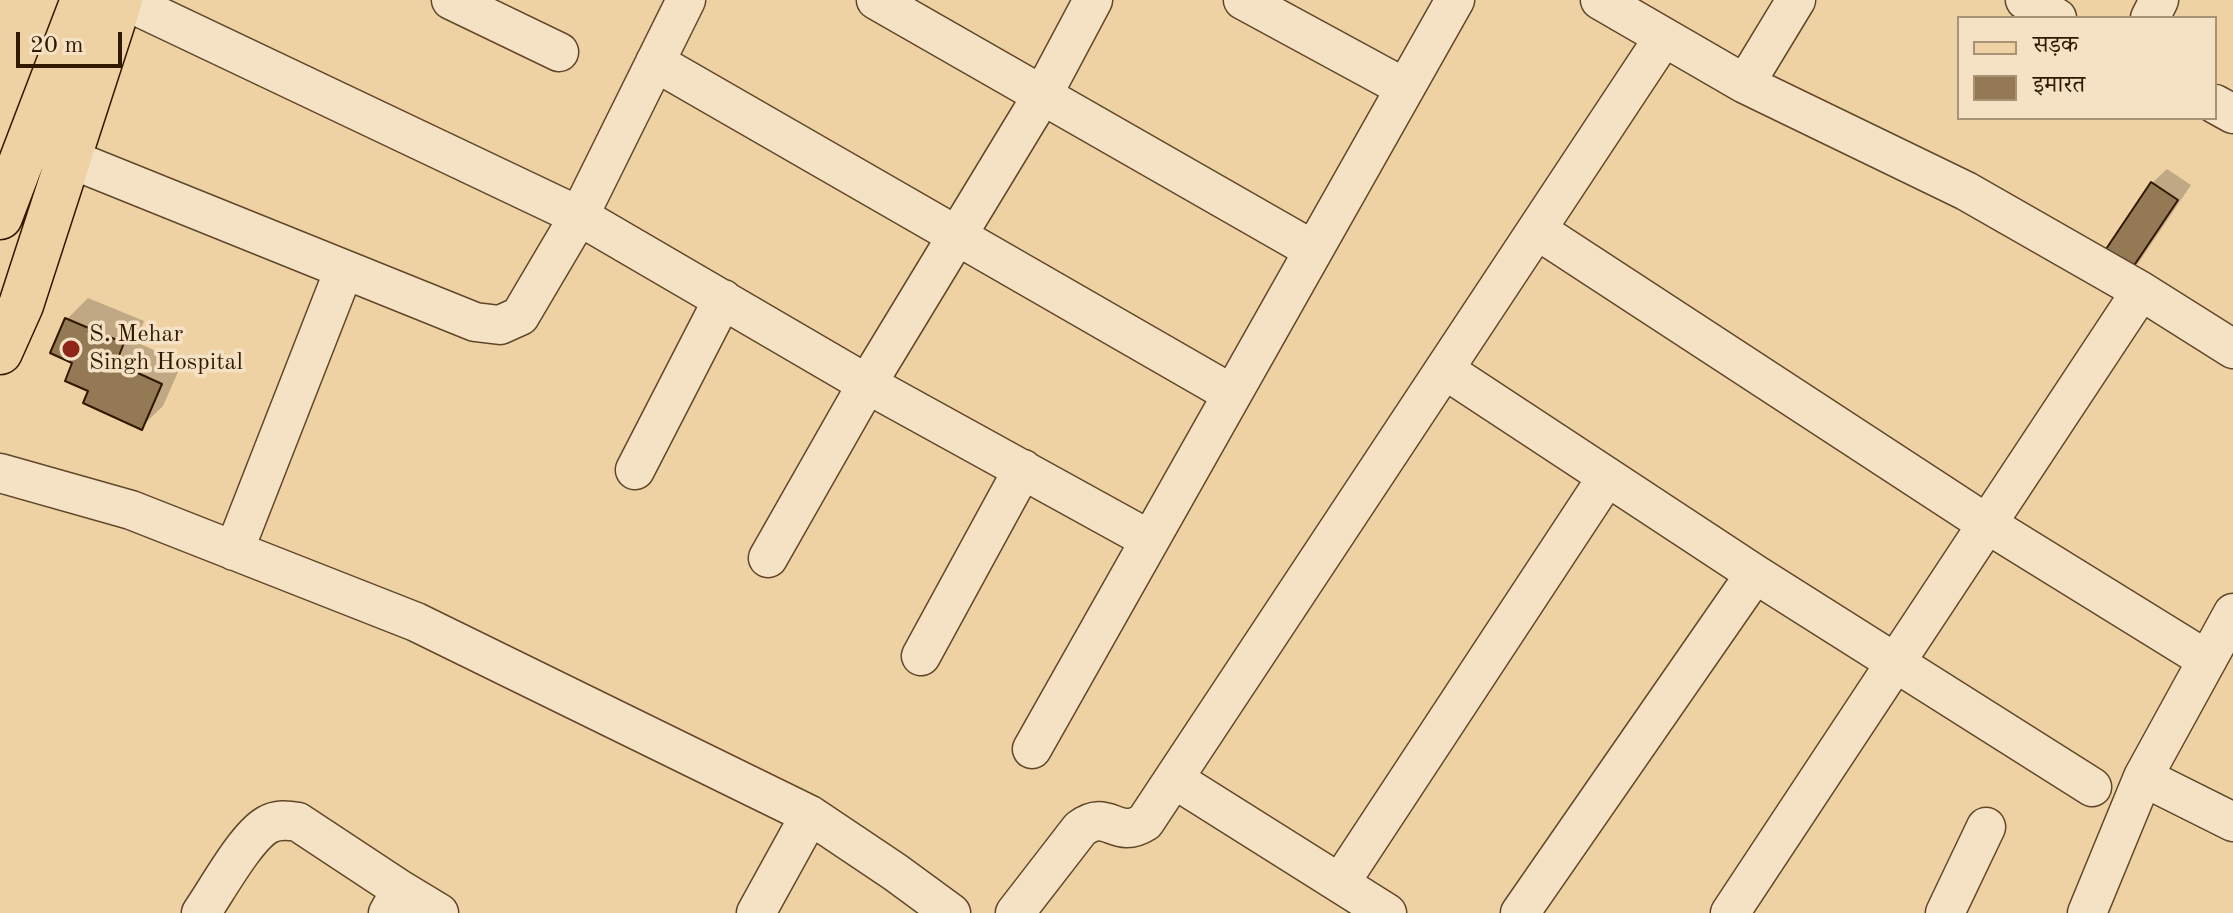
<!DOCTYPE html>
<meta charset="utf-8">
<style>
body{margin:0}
#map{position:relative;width:2233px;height:913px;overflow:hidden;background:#efd2a4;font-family:"Old Standard TT","Noto Serif Devanagari",serif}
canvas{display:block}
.legend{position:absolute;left:1957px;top:16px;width:260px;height:104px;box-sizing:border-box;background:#f5e2c4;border:2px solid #a79276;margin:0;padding:10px 14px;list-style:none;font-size:24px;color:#311900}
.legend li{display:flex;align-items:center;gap:16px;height:40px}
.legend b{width:40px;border:2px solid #a79276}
.scale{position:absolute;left:16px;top:32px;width:106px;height:36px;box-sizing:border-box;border:4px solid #311900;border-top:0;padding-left:10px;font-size:24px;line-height:28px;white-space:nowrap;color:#311900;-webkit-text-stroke:6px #f5e2c4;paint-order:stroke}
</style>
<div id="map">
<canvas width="2233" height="913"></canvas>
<ul class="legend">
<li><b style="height:10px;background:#efd2a4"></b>सड़क</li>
<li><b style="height:22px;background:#947955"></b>इमारत</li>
</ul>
<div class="scale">20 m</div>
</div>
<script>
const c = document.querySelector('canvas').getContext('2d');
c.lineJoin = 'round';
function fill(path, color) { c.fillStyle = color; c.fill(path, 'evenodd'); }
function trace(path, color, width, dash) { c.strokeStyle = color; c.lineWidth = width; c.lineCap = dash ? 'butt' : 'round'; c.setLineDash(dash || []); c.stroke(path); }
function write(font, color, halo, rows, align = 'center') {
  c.font = font + ' "Old Standard TT",serif'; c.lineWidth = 7; c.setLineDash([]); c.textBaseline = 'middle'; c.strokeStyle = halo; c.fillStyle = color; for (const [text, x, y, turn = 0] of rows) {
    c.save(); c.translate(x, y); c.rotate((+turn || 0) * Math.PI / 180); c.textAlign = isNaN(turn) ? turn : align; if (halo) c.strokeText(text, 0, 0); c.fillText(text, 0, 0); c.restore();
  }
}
fill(new Path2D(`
 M2167 169 2191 185 2139 262 2125 277 2152 183Z
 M88 298 144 321 136 342 182 363 163 406 141 427 91 390 67 319Z`), '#0003');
const building = new Path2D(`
 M2151 182 2178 200 2125 279 2098 261Z
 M65 318 124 343 116 363 162 384 142 430 83 403 88 391 65 381 72 363 50 353Z`);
fill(building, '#947955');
trace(building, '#311900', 2);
const minor = new Path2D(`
 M451 0 559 52
 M686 0 579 216 867 384 1150 540
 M876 0 1313 250
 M1243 0 1405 88
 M1600 0 1745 84 1966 191 2141 291 2233 349
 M2025 0 2057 18
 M2150 18 2159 0
 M655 62 1232 394
 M1745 84 1796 0
 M2215 104 2233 114
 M68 158 475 322 500 325 520 316 579 216 124 0
 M1537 230 1987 524 2207 660
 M1445 370 1755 574 2092 787
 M635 470 723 299
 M0 473 131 510 416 622 810 815 895 872 951 913
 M234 551 344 270
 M768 558 867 384 1043 94 1093 0
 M921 656 1023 469
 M1032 749 1455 0
 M2143 777 2233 822
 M1174 779 1387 913
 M1340 883 1607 477
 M401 890 439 913
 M201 913C217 890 245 838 267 825 277 819 287 820 298 822L401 890 388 913
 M756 913 810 815
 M1015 913 1080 829C1109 807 1115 841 1145 822L1664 37
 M1520 913 1755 574
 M1730 913 2141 291
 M1945 913 1986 827
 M2087 913 2143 777 2233 613`);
const major = new Path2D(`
 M0 217 83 0
 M0 352 21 305 120 0`);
trace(minor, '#604729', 41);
trace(major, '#311900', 47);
trace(minor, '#f5e2c4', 38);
trace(major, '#efd2a4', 44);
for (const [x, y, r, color] of [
 [71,349,10,"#8f2418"]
]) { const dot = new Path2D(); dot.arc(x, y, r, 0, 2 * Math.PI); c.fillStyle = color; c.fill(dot); trace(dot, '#f5e2c4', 3); }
write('24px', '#311900', '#f5e2c4', [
 ["S. Mehar",89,335],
 ["Singh Hospital",89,363]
], 'left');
</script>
